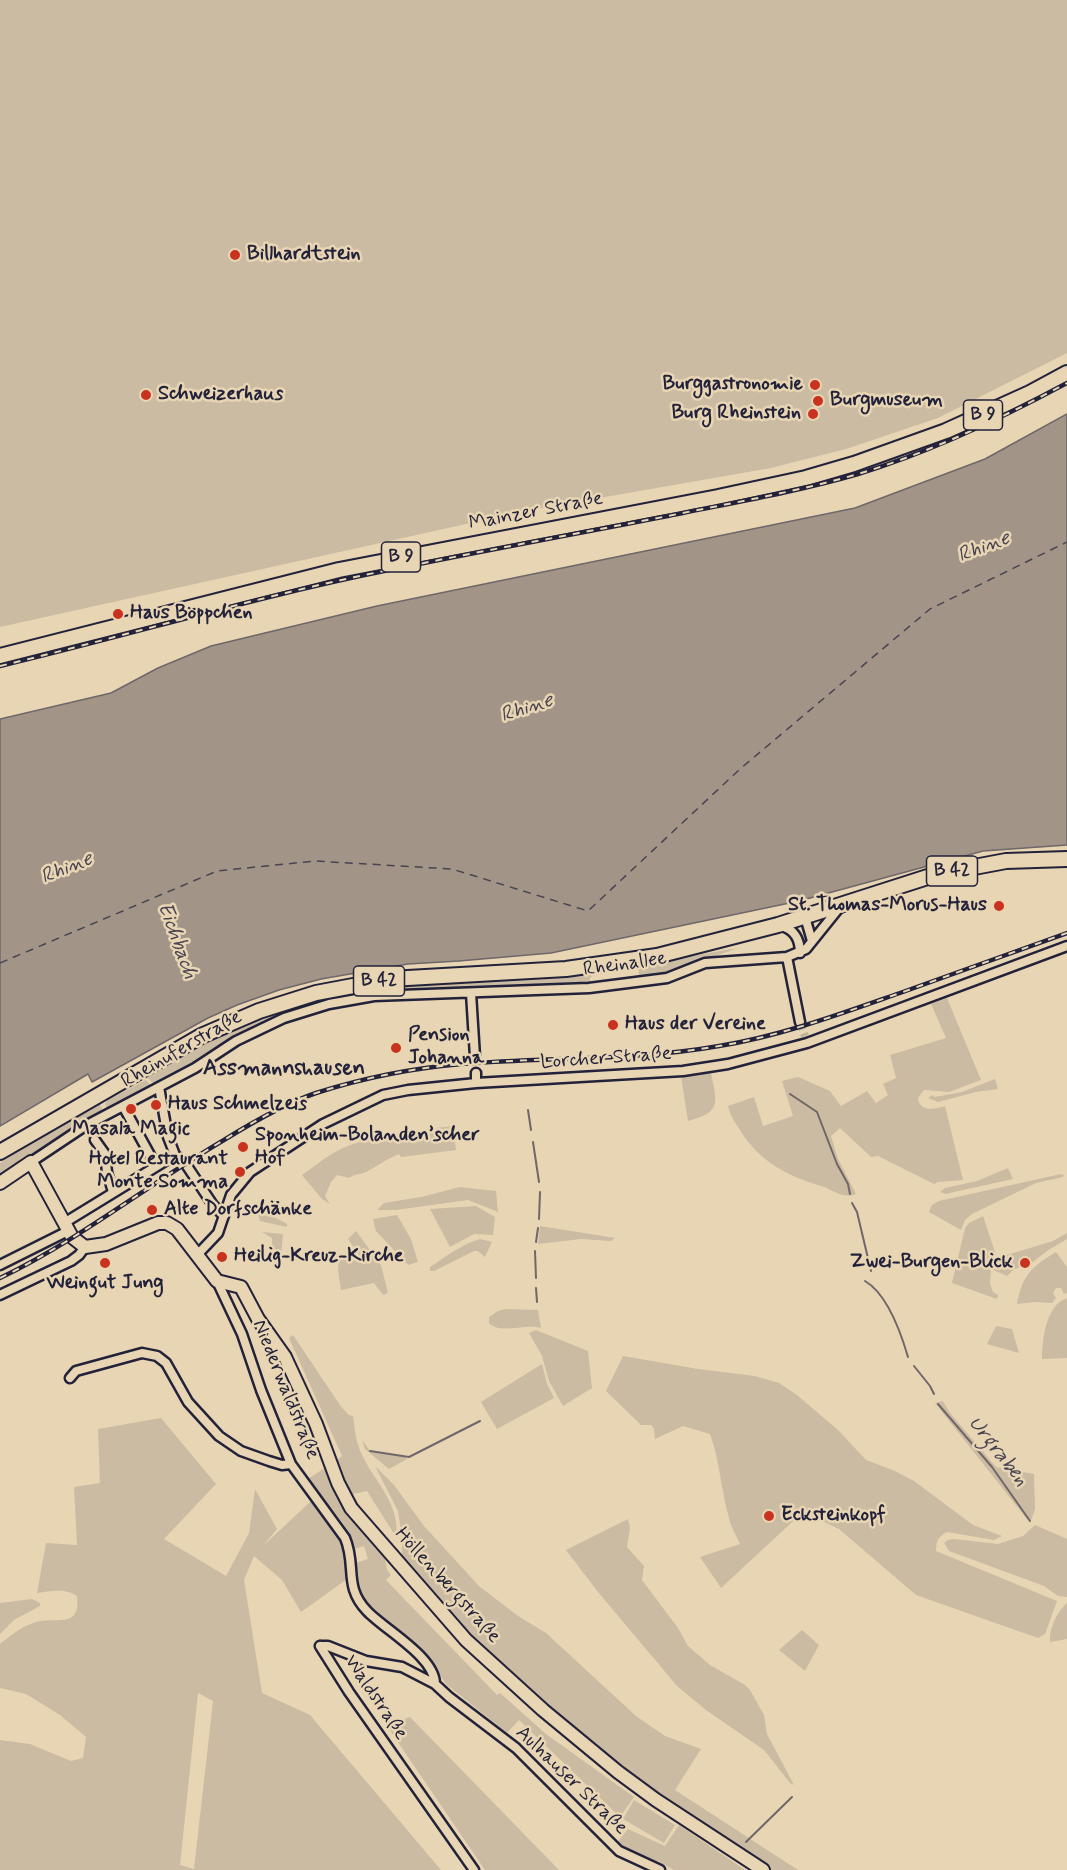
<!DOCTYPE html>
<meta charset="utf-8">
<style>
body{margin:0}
canvas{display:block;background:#e8d5b3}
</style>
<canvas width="1067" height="1870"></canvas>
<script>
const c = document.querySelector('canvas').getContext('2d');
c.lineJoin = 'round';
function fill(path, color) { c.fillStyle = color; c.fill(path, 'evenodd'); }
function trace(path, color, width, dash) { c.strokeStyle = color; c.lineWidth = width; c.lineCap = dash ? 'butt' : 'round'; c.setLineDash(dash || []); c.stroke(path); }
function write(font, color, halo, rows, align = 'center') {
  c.font = font + ' Mynerve,sans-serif'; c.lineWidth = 5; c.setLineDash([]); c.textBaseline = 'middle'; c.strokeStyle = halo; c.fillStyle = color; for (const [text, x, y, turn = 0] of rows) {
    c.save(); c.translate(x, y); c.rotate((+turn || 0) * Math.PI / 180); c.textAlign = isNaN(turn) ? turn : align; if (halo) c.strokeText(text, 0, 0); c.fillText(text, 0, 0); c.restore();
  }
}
fill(new Path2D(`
 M0 0H1067V353L938 418 846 449 771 468 525 511 0 627Z
 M738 948 667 973 639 977 638 965Z
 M596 972 590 978V982L388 990 355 995 388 987 424 983 523 978Z
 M947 998 981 1080 949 1092 924 1090 918 1098C920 1113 934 1109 945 1106L963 1180 938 1182 934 1184 878 1156 871 1157 840 1128 831 1136 838 1159 856 1194C841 1199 834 1190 821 1186 787 1176 759 1161 740 1130 735 1122 730 1115 728 1106L754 1097 763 1126 793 1116 782 1081 798 1077 830 1091 841 1106 867 1091 876 1103 888 1095 883 1084 896 1078 890 1055 946 1038 931 1004Z
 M290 1008 291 1011 259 1024 228 1040 195 1064 155 1085 145 1075 207 1041 244 1024Z
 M711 1073C717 1103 722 1112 688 1121L681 1076Z
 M995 1079 998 1089 976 1092 938 1102 928 1098 932 1095 935 1097 962 1092Z
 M146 1080 152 1087 107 1109 105 1104 108 1100Z
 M100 1103 103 1112 74 1128 0 1178V1163L74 1117Z
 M453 1126 456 1150 401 1157 399 1154C386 1159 379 1165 368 1171 362 1175 355 1173 349 1178L337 1175 331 1182 325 1196 330 1204 322 1199 302 1175C314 1167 325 1157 337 1151 373 1133 414 1131 453 1126Z
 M1008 1168 1013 1179 954 1192 946 1194 940 1192 945 1188 977 1181Z
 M1061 1174 1064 1175 1063 1177 1036 1183 972 1214 965 1220 961 1230 929 1212 932 1205 939 1201Z
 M460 1187 496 1191 498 1212 468 1200 396 1210H377L384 1203 421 1197Z
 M476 1206 495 1217 493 1235 474 1234 450 1247 430 1209Z
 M258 1214 276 1218 287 1224V1227L260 1221Z
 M397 1215 411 1239 418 1262 408 1265 376 1231 373 1219Z
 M983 1216 997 1258 1053 1241 1067 1233V1239L1047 1251 1029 1265 1014 1269 1007 1276 991 1269 990 1284 993 1292 998 1295 997 1299 952 1283 965 1228 969 1223Z
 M540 1226 615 1238 611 1241 581 1239 538 1244Z
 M356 1231 381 1265 388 1293 383 1295 374 1283 341 1290 338 1270 339 1259 360 1257 348 1239Z
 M262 1232 283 1234 281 1258 273 1259 272 1238Z
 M480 1239 492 1242 485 1257 478 1251H474L434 1271H430V1267C445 1257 462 1244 480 1239Z
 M1056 1252 1067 1267V1293L1064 1294 1061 1288H1056L1053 1293 1056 1298 1052 1303 1034 1302 1017 1304C1022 1276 1031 1267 1056 1252Z
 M1067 1298V1358L1042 1359C1042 1340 1046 1305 1067 1298Z
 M505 1309 538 1310 541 1328C525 1323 501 1335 489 1323V1317L498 1311Z
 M996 1326 1012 1329 1019 1353 987 1344Z
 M536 1330 588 1351 592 1388 563 1406 549 1381 542 1356 529 1333Z
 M293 1335 342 1408 349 1415 353 1416C355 1431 356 1444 363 1457 376 1483 401 1506 396 1537L367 1491 353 1494 366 1516 391 1543V1545L363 1518 343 1485 334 1462 342 1456 289 1338Z
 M623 1356 698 1369 755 1376 779 1383 797 1395 839 1431 866 1460 895 1471 914 1481 973 1525 1002 1536 994 1540 947 1532C938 1537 936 1541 936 1551L1057 1601 1045 1634 1038 1638 916 1595 839 1529 803 1512 721 1588 700 1557 740 1544C736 1535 731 1527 729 1518 721 1490 720 1462 710 1434L683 1426 655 1439 654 1429 651 1425H641L606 1391Z
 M542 1364 547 1384 554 1398 497 1429 481 1402Z
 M943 1401 950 1413 996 1467 1034 1474 1035 1509 1030 1523 935 1403Z
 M161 1418 216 1484 164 1539 226 1576 249 1533 255 1489 277 1529 263 1546 311 1501 338 1536 344 1547 347 1579 301 1612 282 1580 254 1556 244 1580 262 1693 310 1715 441 1870H0V1740L30 1744 71 1761 83 1758 86 1737 60 1715 26 1694 0 1688V1644C10 1636 21 1627 33 1623 55 1615 81 1631 77 1596 65 1588 51 1591 37 1593L46 1543 77 1545 74 1487 100 1483 98 1429ZM198 1693 213 1701 194 1869 180 1865Z
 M362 1440 370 1451 404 1456 407 1459 389 1469 365 1449Z
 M328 1466 384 1552 387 1570 391 1575 386 1580 497 1695 500 1693 546 1734 634 1797 620 1817 519 1720 507 1733 446 1684 426 1655 374 1611 360 1597 355 1578V1563L368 1559 364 1546 354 1549C348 1522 324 1500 306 1480Z
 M375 1466 394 1485 424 1526 479 1586 518 1616 546 1633 636 1716 665 1736 701 1749 675 1790 798 1870H771L704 1827 603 1754 490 1656 415 1574 402 1557V1538L398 1511Z
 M628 1519 630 1528 627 1547 644 1566 642 1580 678 1628 688 1646 710 1665 745 1685 750 1690 764 1715 767 1734 794 1785 790 1783 764 1750 706 1710 677 1686 598 1592 566 1550Z
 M1035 1525 1067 1539V1597L1058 1596 1044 1586 949 1551 944 1543 948 1540 954 1539 998 1544 1023 1536Z
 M32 1599 40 1603V1606L14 1620 0 1634V1603Z
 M1067 1603V1639L1050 1642C1049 1628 1057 1612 1067 1603Z
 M802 1630 819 1645 805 1671 779 1650Z
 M410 1717 559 1870H485L387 1726Z
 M634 1800 675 1825 664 1843 623 1819Z
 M679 1825 745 1870H674L658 1861 647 1860 632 1855 616 1844 628 1829 665 1846Z`), '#cbbba2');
const water = new Path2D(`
 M1067 414V845L983 851 799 901 551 953 459 961 408 964 321 979 279 990 237 1005 208 1018 92 1082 88 1074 0 1126V719L111 693 158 668 211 646 377 606 855 508 985 459Z`);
fill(water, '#a29588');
trace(water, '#6f6769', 1.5);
trace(new Path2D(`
 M790 1094 817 1112 837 1164 848 1184 850 1194
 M528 1110 531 1130
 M533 1142 539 1182
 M852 1203 857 1212 871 1271
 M539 1219 540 1192
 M536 1242 538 1228
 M535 1251 536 1278
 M865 1281C887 1294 901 1333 908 1357
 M536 1288 537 1302
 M914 1366 930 1386 934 1394
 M938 1404 992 1467 1030 1521
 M370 1451 409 1457 480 1421
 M746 1842 792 1797`), '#6f6769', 2);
trace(new Path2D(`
 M0 963 217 871 315 861 452 869 588 911 740 769 930 609 1067 542`), '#484452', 1.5, [8, 6]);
trace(new Path2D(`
 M800 1022 805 1036
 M88 1131 95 1140`), '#c0b19b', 8, [8, 4]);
const street = new Path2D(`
 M805 917 812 941
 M781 926C794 929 800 939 800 953
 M787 957 800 1022
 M471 993 475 1057
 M476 1073V1083
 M159 1087 168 1137 175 1155 185 1163 213 1205 224 1216
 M123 1106 156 1166
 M95 1140 105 1154 107 1172 113 1192
 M31 1162 85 1126 195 1068 236 1041 284 1018 329 1004 374 996 589 988 667 978 705 963 787 957 806 949 839 908
 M64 1223 175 1155
 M197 1255 218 1233 231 1195 250 1172 323 1124 383 1095 408 1090 476 1083 683 1071 728 1064 807 1043 1067 946
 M0 1265 68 1231
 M217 1281 242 1334 261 1390 291 1464 345 1538C357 1566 343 1586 367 1611 385 1630 435 1657 435 1684
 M0 1295 71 1261 79 1255 85 1247
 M70 1378 76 1371 142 1353 157 1356 166 1363 188 1402 219 1436 241 1451 269 1461 282 1465 291 1464
 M320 1646H328L366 1661 402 1667 435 1684 449 1697 516 1748 619 1851 660 1870
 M320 1646 349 1692 474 1870`);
const secondary = new Path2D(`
 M0 1183 31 1162 72 1237 85 1247 106 1244 158 1223H167L177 1229 217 1281 241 1287 258 1319 285 1357 316 1424 338 1483 351 1508 466 1640 543 1710 618 1772 656 1800 763 1870`);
const primary = new Path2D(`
 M0 656 339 570 718 497 806 478 854 464 946 431 1030 393 1067 373
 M0 1152 201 1036 259 1011 316 993 390 979 566 969 657 956 778 925 937 874 1006 861 1067 859`);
trace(street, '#22223b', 13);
trace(secondary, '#22223b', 16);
trace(primary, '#22223b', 18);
trace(street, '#e8d5b3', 8);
trace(secondary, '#e8d5b3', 12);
trace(primary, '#e8d5b3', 14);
const rail = new Path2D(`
 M0 666C130 635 258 596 389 570 482 551 575 534 668 516 731 503 796 492 858 474 931 452 1000 419 1067 383
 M0 1278C79 1240 149 1184 224 1140 253 1122 284 1104 316 1093 363 1078 413 1068 462 1064 547 1057 634 1061 719 1046 781 1036 840 1014 900 993 956 973 1011 953 1067 933`);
trace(rail, '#22223b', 4.5);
trace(rail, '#e8d5b3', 2, [7]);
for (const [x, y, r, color] of [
 [235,255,6,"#c8321e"],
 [815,385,6,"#c8321e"],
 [146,395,6,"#c8321e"],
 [818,401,6,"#c8321e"],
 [813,414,6,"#c8321e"],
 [118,614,6,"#c8321e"],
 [999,906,6,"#c8321e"],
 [613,1025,6,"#c8321e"],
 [396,1048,6,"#c8321e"],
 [156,1105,6,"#c8321e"],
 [131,1109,6,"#c8321e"],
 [243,1147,6,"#c8321e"],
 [240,1172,6,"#c8321e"],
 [152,1210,6,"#c8321e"],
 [222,1257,6,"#c8321e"],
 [105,1263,6,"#c8321e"],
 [1025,1263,6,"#c8321e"],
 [769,1516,6,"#c8321e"]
]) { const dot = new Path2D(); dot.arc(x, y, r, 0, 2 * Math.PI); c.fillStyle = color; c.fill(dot); trace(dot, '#e8d5b3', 2); }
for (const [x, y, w] of [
 [983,415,39],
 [401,557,39],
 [952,871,51],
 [379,981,51]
]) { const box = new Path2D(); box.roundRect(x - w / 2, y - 15, w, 30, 4.5); c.fillStyle = '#e8d5b3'; c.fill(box); trace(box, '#22223b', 1.5); }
write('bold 18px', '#22223b', null, [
 ["B 9",983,415],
 ["B 9",401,557],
 ["B 42",952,871],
 ["B 42",379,981]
]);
write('bold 20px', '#22223b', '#e8d5b3', [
 ["Billhardtstein",247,255],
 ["Burggastronomie",803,385,"right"],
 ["Schweizerhaus",158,395],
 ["Burgmuseum",830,401],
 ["Burg Rheinstein",801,414,"right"],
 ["Haus Böppchen",130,614],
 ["St. Thomas-Morus-Haus",987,906,"right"],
 ["Haus der Vereine",625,1025],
 ["Pension",408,1036],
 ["Johanna",408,1059],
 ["Haus Schmelzeis",168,1105],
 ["Masala Magic",131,1130,"center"],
 ["Sponheim-Bolanden’scher",255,1136],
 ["Hof",255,1159],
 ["Hotel Restaurant",228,1160,"right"],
 ["Monte Somma",228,1183,"right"],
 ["Alte Dorfschänke",164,1210],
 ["Heilig-Kreuz-Kirche",234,1257],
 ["Zwei-Burgen-Blick",1013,1263,"right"],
 ["Weingut Jung",105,1284,"center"],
 ["Ecksteinkopf",781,1516]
], 'left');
write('20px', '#22223b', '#e8d5b3', [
 ["Mainzer Straße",536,512,-11],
 ["Rheinallee",625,965,-8],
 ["Rheinuferstraße",182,1050,-30],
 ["Lorcher Straße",606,1059,-4],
 ["Niederwaldstraße",285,1390,68],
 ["Höllenbergstraße",447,1586,48],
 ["Waldstraße",375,1698,56],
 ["Aulhauser Straße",571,1781,44]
]);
write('italic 21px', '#484452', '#e8d5b3', [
 ["Rhine",984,548,-21],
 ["Rhine",527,709,-18],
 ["Rhine",67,869,-22],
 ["Eichbach",176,941,70],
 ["Urgraben",997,1452,52]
]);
write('bold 22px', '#22223b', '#e8d5b3', [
 ["Assmannshausen",284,1069]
]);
</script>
